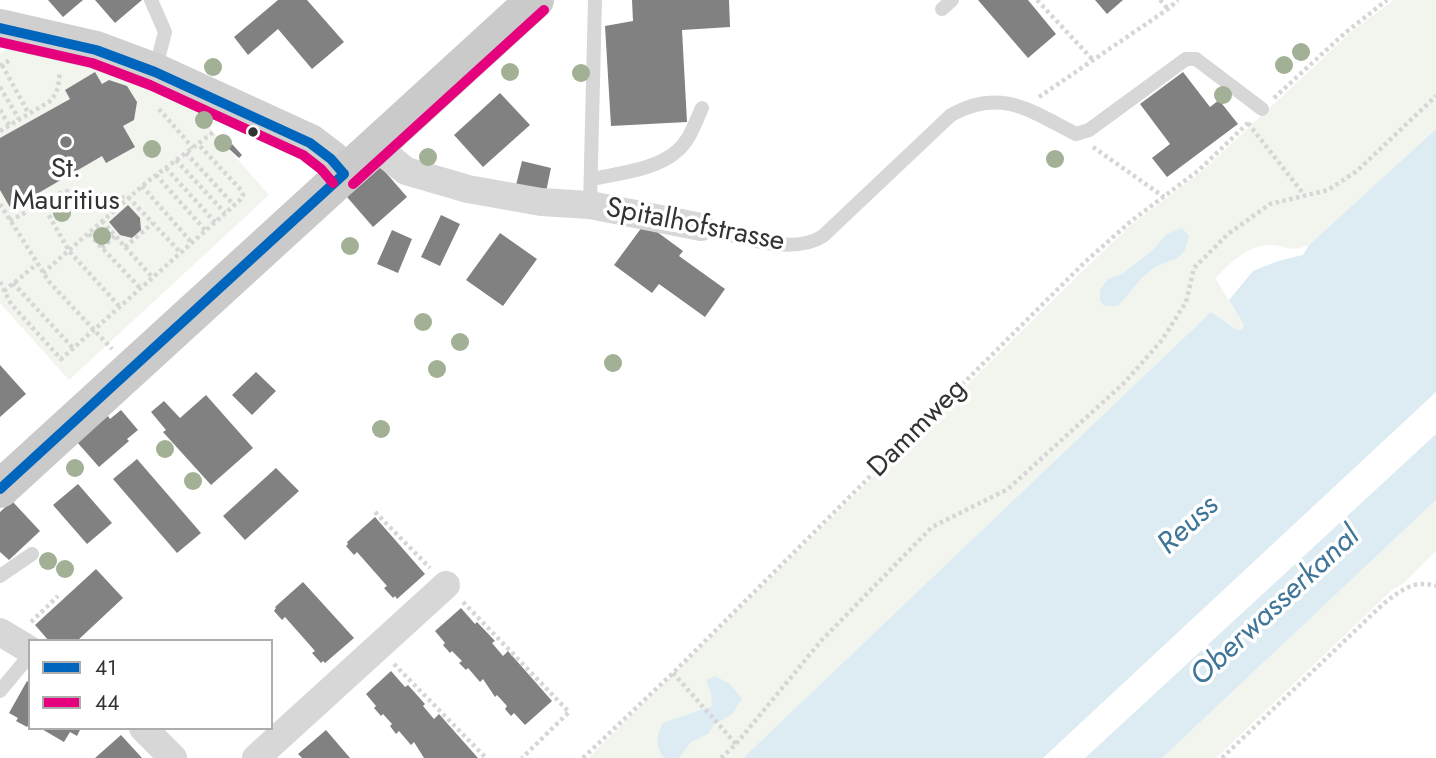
<!DOCTYPE html>
<style>
body{margin:0}
#map{position:relative;width:1436px;height:758px;overflow:hidden;background:#fff;font-family:Jost,sans-serif}
canvas{display:block}
.legend{position:absolute;left:28px;top:639px;width:245px;height:91px;box-sizing:border-box;background:#fff;border:2px solid #adadad;margin:0;padding:9px 12px;list-style:none;font-size:21px;color:#333}
.legend li{display:flex;align-items:center;gap:14px;height:35px}
.legend b{width:35px;border:2px solid #adadad}
</style>
<div id="map">
<canvas width="1436" height="758"></canvas>
<ul class="legend">
<li><b style="height:9px;background:#0065bd"></b>41</li>
<li><b style="height:9px;background:#e5007d"></b>44</li>
</ul>
</div>
<script>
const c = document.querySelector('canvas').getContext('2d');
c.lineJoin = 'round';
function fill(path, color) { c.fillStyle = color; c.fill(path, 'evenodd'); }
function trace(path, color, width, dash) { c.strokeStyle = color; c.lineWidth = width; c.lineCap = dash ? 'butt' : 'round'; c.setLineDash(dash || []); c.stroke(path); }
function write(font, color, halo, rows, align = 'center') {
  c.font = font + ' Jost,sans-serif'; c.lineWidth = 7; c.setLineDash([]); c.textBaseline = 'middle'; c.strokeStyle = halo; c.fillStyle = color; for (const [text, x, y, turn = 0] of rows) {
    c.save(); c.translate(x, y); c.rotate((+turn || 0) * Math.PI / 180); c.textAlign = isNaN(turn) ? turn : align; if (halo) c.strokeText(text, 0, 0); c.fillText(text, 0, 0); c.restore();
  }
}
fill(new Path2D(`
 M1394 0H1436V129L1309 245C1288 253 1289 246 1271 245 1248 244 1230 264 1215 278L1244 325 1242 329 1237 330 1211 312 743 758H588L1103 251 1130 226 1202 171 1352 31Z
 M13 47 81 60 188 103 269 195 69 380 0 303V53Z
 M1436 500V551L1404 583 1393 589 1216 758H1162Z`), '#f1f5ed');
fill(new Path2D(`
 M1436 129V392L1043 758H743L1211 312 1237 330 1242 329 1244 325 1229 300 1253 271 1278 261 1303 255 1309 245Z
 M1182 228 1189 236C1184 263 1173 257 1154 268 1140 276 1129 295 1118 306H1105L1100 301V290L1108 279 1122 274 1152 251 1167 234Z
 M1436 434V500L1162 758H1085Z
 M715 676 730 684 742 699 731 715 714 724 708 734 691 742 679 758H664C655 745 656 737 663 723L712 706 711 693 706 680Z`), '#ddebf3');
fill(new Path2D(`
 M48 0H83L63 17Z
 M95 0H142L115 23Z
 M278 0H307L344 42 312 69 278 29 248 55 234 37Z
 M632 0H729L730 27 682 30 687 122 611 126 605 26 633 21Z
 M978 0H1028L1056 34 1028 58Z
 M1095 0H1123L1107 14Z
 M95 72 102 84 109 80 127 86 137 102 134 120 123 126 135 147 106 163 102 156 11 209 0 190V138L70 99 65 90Z
 M1183 72 1210 107 1219 100 1238 124 1167 177 1152 158 1170 144 1140 104Z
 M500 93 530 125 483 167 454 135Z
 M232 144 242 155 239 158 228 148Z
 M522 161 551 168 546 192 516 185Z
 M381 167 407 197 373 227 347 197Z
 M128 205 140 218 141 230 132 238 120 235 109 222Z
 M441 215 460 224 440 266 421 257Z
 M645 223 683 251 679 256 725 289 705 317 659 284 652 293 614 265Z
 M392 230 412 239 398 273 377 264Z
 M500 233 537 259 503 306 466 280Z
 M0 365 26 394 0 417Z
 M256 372 276 391 252 415 232 395Z
 M206 395 253 448 211 485 163 432 166 430 151 412 164 401 180 418Z
 M121 410 138 430 127 439 129 441 99 467 77 442 108 416 110 419Z
 M137 459 201 533 177 553 113 479Z
 M276 468 299 491 245 540 223 516Z
 M78 484 112 523 87 544 53 505Z
 M12 501 40 531 9 560 0 552V512Z
 M375 517 425 574 397 599 395 596 393 598 384 588 387 586 357 552 354 555 346 546 348 544 347 542Z
 M96 569 123 598 77 641H49L35 625Z
 M303 582 354 638 325 663 323 661 321 663 312 653 315 651 285 617 282 620 274 611 276 608 275 607Z
 M461 608 475 624 477 622 495 641 492 643 503 656 508 651 552 701 525 725 514 713 511 716 505 709 507 706 497 695 495 697 483 679 480 682 468 668 466 670 459 663 462 661 452 651 450 653 443 645 445 643 435 631Z
 M391 671 405 687 408 685 425 704 423 706 434 719 439 714 478 758H424L414 742 411 745 399 731 396 734 390 726 392 724 383 714 381 716 374 708 376 706 366 694Z
 M27 681 30 683V723L27 727 16 721 18 718 9 713Z
 M40 728H81L77 736 70 732 64 742Z
 M326 730 350 758H302L298 754Z
 M121 735 142 758H95Z`), '#818181');
trace(new Path2D(`
 M1037 0 1093 60
 M1160 0 1168 9
 M2 65 29 114
 M0 66 10 60
 M0 87 19 119
 M1039 97 1168 9 1178 0
 M1274 98 1345 33 1387 0
 M159 109 193 148
 M0 110 9 125
 M1248 123 1305 196
 M0 131 52 100 58 88 60 72
 M1093 147 1164 197
 M186 153 234 205
 M176 160 225 213
 M166 168 215 222
 M156 175 206 231
 M142 186 192 243
 M42 203 69 251 120 307
 M0 204 50 283 112 349
 M10 221 64 191 129 198 181 253
 M102 221 153 278
 M89 234 141 289
 M125 247 153 223
 M102 248 115 236
 M43 273 147 182 215 131
 M0 282 11 304 61 359 240 200 243 195 241 190 198 144
 M13 283 73 348
 M4 291 37 264
 M375 512 430 568
 M463 602 569 712 522 758
 M31 622 58 596
 M394 664 486 758
 M673 673 736 744
 M583 758 673 673 1085 262 1130 222 1199 170 1250 121
 M721 758 736 744 821 641 932 527 1008 489 1125 382 1162 340 1186 302 1194 268 1228 234 1270 204 1328 190 1357 171 1436 96
 M1222 758 1383 604C1400 591 1414 579 1436 586`), '#d6d6d6', 4.5, [3.5, 3.5]);
trace(new Path2D(`
 M151 0 165 32 155 71
 M942 9 952 0
 M592 179C619 173 656 170 677 151 690 140 695 123 702 108
 M590 205 595 0
 M701 227C736 235 791 257 823 236L951 115C1000 87 1031 111 1076 134L1089 130 1186 59H1196L1262 109
 M0 576 32 554
 M0 691 30 655`), '#d7d7d7', 14);
trace(new Path2D(`
 M375 146 406 171 468 189 541 202 590 205 701 227
 M0 632 30 650
 M143 728 173 758
 M256 758 446 585`), '#d7d7d7', 28);
trace(new Path2D(`
 M0 28 96 50 155 72 310 143 331 159 344 174`), '#d0d0d0', 38);
trace(new Path2D(`
 M0 489 535 0`), '#cacaca', 38);
trace(new Path2D(`
 M0 28 96 50 155 72 310 143 331 159 344 174
 M0 489 344 174`), '#0065bd', 10);
trace(new Path2D(`
 M0 42 92 63 150 85 303 155 321 169 333 183
 M353 184 544 10`), '#e5007d', 10);
c.fillStyle = '#a2b095';
for (const [x, y] of [
 [1301,52],
 [1284,65],
 [213,67],
 [510,72],
 [581,73],
 [1223,95],
 [204,120],
 [223,143],
 [152,149],
 [428,157],
 [1055,159],
 [62,213],
 [102,236],
 [350,246],
 [423,322],
 [460,342],
 [613,363],
 [437,369],
 [381,429],
 [165,449],
 [75,468],
 [193,481],
 [48,561],
 [65,569]
]) { c.beginPath(); c.arc(x, y, 9, 0, 2 * Math.PI); c.fill(); }
for (const [x, y, r, color] of [
 [253,132,6,"#333"],
 [66,142,7,"#7a7a7a"]
]) { const dot = new Path2D(); dot.arc(x, y, r, 0, 2 * Math.PI); c.fillStyle = color; c.fill(dot); trace(dot, '#fff', 2.5); }
write('28px', '#333', '#fff', [
 ["St.",66,170],
 ["Mauritius",66,202]
]);
write('28px', '#333', '#fff', [
 ["Spitalhofstrasse",695,226,11],
 ["Dammweg",918,429,-45]
]);
write('italic 30px', '#3f7597', '#fff', [
 ["Reuss",1189,526,-43],
 ["Oberwasserkanal",1276,607,-43]
]);
</script>
